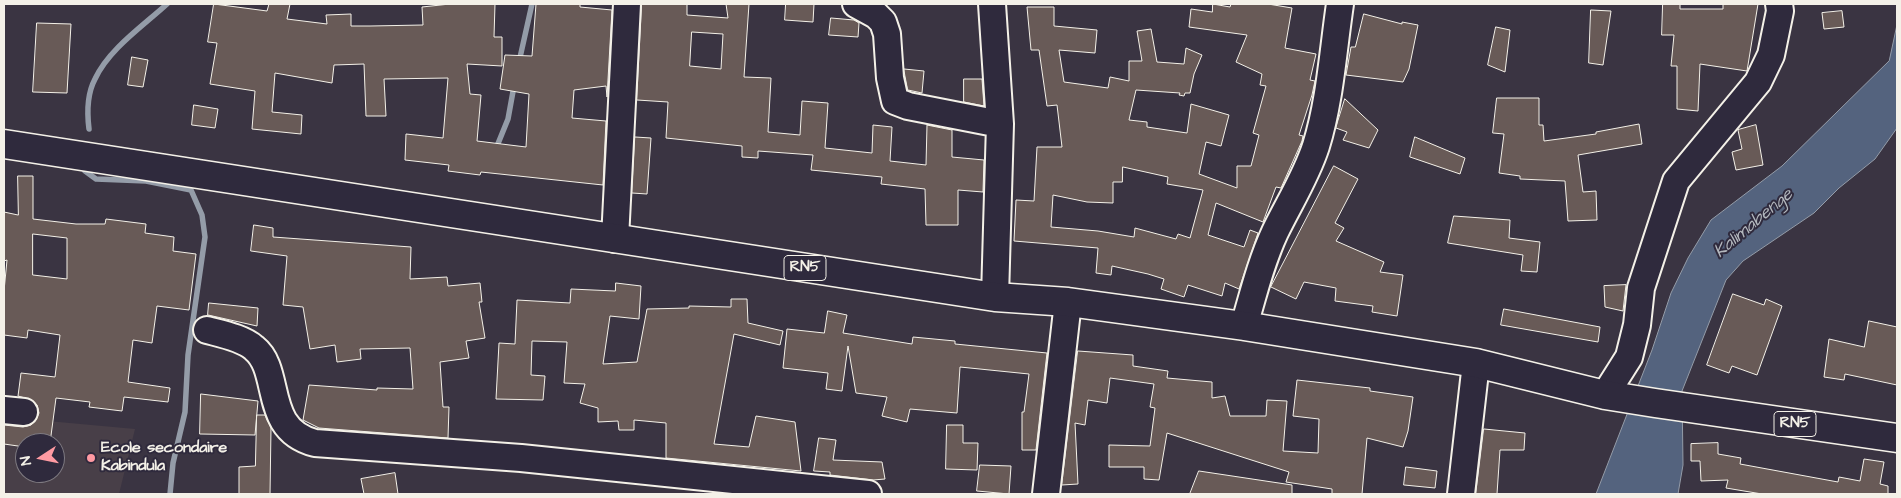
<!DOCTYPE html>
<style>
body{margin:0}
#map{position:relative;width:1901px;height:498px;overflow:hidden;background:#3a3442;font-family:"Architects Daughter",sans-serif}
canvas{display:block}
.frame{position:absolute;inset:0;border:5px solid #f4f1e8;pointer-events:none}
.north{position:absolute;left:15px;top:433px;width:50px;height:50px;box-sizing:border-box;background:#2f2a3d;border:1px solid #7e7a81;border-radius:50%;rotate:259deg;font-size:14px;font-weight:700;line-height:20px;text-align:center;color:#f4f1e8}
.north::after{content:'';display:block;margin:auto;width:18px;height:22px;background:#ff9aa2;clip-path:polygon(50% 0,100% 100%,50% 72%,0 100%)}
</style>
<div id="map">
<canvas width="1901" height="498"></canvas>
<div class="frame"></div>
<div class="north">N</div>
</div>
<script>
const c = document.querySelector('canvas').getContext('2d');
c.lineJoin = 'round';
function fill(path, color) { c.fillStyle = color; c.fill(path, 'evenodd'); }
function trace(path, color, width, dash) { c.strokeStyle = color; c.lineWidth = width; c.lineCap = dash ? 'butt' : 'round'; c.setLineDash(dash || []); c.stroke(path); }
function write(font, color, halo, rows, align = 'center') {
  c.font = font + ' "Architects Daughter",sans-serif'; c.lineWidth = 4; c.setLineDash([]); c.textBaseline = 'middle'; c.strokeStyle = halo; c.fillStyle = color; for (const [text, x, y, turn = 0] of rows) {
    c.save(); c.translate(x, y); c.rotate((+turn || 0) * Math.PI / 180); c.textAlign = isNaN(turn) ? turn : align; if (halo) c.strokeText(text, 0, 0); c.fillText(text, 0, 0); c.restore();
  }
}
fill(new Path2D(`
 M4 417 135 429 119 494H4ZM25 443H55V473H25Z`), '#483f48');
const water = new Path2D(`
 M1897 25V128L1875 159 1839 188 1814 213 1743 261 1726 280 1682 391 1683 465 1678 494H1596L1652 350 1671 293 1688 258 1711 220 1782 166 1889 61Z`);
fill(water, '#54637e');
trace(water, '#949ca8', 1);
trace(new Path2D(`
 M519 62 532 4
 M89 129C87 113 87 94 95 79 109 49 143 26 167 4
 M495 151 508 119 514 86
 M85 171 96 179 146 181 191 190 202 215 205 237 188 355 185 412 173 463 170 494`), '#949ca8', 5.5);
const building = new Path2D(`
 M214 4 267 11 269 4H290L287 19 327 24 326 15 351 14V26H370L423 25 422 7 450 4H495L494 37H502V66L467 64 470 94 481 95 477 141 526 147 529 94 500 89 505 55 532 56 536 4H580V7L612 10 607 97 606 86 574 90 572 118 606 121 603 185 481 172 480 175 448 171 449 165 405 160 406 134 443 138 448 78 384 79 386 116H366L364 64 334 65 332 83 275 73 272 112 302 115 301 134 252 129 255 91 210 84 217 43 208 42Z
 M642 4H687V15L728 18 726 4H749L744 77 771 78 768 132 800 135 802 101 828 103 825 148 872 153 873 125 892 127 890 161 926 165 927 125 952 130V157L984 160 983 192 958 190V225H926L925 189 881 184 882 177 811 170 813 155 758 151V158L742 157V146L666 138 668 102 637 100ZM692 32 723 34 721 69 690 66Z
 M786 4H814L813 22 785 20Z
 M1213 4 1230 7 1231 4H1268L1292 8 1285 48 1316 54 1310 80 1315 81 1312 95 1299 135 1303 136 1302 141 1281 188 1276 187 1263 222 1216 203 1208 235 1244 247 1250 230 1258 233 1239 289 1225 283 1222 296 1188 285 1184 297 1161 289 1164 279 1148 274 1112 266 1111 275 1096 273 1098 248 1014 241 1016 200 1034 201 1037 147H1062L1057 105 1047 106 1039 50H1031L1027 7H1054V26L1097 30 1095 53 1059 50 1064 82 1108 88 1110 77 1129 81V61H1142L1137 31 1151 29 1157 62 1184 64 1186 48 1202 55 1194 74 1190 93H1185L1184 96 1179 95 1180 93 1136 90 1129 120 1147 122V127L1187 133 1191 104 1229 115 1221 146 1206 142 1199 174 1237 188V166H1251L1259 135 1253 133 1266 86 1260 85 1262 74 1236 62 1247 35 1189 27 1191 9 1212 12ZM1123 167 1168 177 1167 184 1203 190 1190 238 1178 234 1176 239 1135 228 1134 237 1098 231 1051 227 1053 195 1087 202 1113 203V182H1122Z
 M1663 4H1680V9H1723V4H1758L1747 71 1700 64 1698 111 1677 109V66H1671L1674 35H1662Z
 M1591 10 1611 11 1603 65 1589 63Z
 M1842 11 1844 27 1824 29 1822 13Z
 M1364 14 1402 24V22L1418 25 1409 69 1403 82 1346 75 1351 47H1355Z
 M831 18 854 20 859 23 858 37 829 35Z
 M37 23 71 24 67 93 33 92Z
 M1496 27 1510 30 1505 72 1488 65Z
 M132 57 148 60 143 87 128 85Z
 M904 69 924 71 922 93 908 90Z
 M964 79H982L984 106 964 102Z
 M1497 98H1539V125H1543L1544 141 1596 134V132L1639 124 1642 144 1578 155 1583 192 1596 191 1597 220 1568 221 1565 181 1520 179V176L1499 173 1504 134 1493 133Z
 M1345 99 1378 130 1369 148 1343 140 1347 132 1336 128Z
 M194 105 218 109 215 128 192 125Z
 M1756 125 1763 165 1736 170 1732 152 1742 149 1738 130Z
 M635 137 651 138 647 194 632 193Z
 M1415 137 1465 158 1460 174 1410 157Z
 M1334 166 1358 179 1335 223 1344 228 1336 241 1384 262 1380 272 1403 275 1397 316 1372 312 1373 306 1335 301 1336 288 1304 282 1296 299 1271 287Z
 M18 176H33V219L76 224H105L106 219 146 224 145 233 174 237 173 251 196 254 189 310 157 306 152 343 133 340 128 382 170 388 168 402 124 397 122 411 89 407 90 402 56 398 50 443H25V447L4 444V425L23 427 31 425 36 420 39 413 37 405 32 400 18 396 21 373 55 377 60 335 28 330 27 338 4 335V291L7 260 4 261V212L18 215ZM33 234 67 238V279L33 275Z
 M1454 216 1510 220 1509 238 1540 242 1537 272 1521 271 1523 255 1448 243Z
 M254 225 273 228V237L411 247 410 279 447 277 448 286 480 283 482 302H479L485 338 466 341 469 358 440 362 443 407H449L448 438 319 428 303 420 309 385 377 390V388L413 389 410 348 360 349 361 359 337 362 335 345 310 349 303 307 283 305 287 256 251 251Z
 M616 283 641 286 639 319 610 316 603 364 637 362 647 309 689 308V306L731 307V299H747L748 323 783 331 780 345 734 334 714 444 749 447 756 416 795 422 801 471 666 458V423L634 420V430H619L618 421 598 422V408L580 403 585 384 564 383 567 342 532 341 531 375 545 376 543 400 496 399 499 343 515 344 517 300 570 303 571 289 615 291Z
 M1626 285 1623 311 1605 307 1604 286Z
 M1733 294 1764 305 1766 299 1782 306 1757 375 1732 366 1729 373 1707 365Z
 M209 303 258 308 257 326 208 315Z
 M1504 309 1600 327 1598 342 1501 325Z
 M828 311 847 315 843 333 912 344 913 337 955 341V344L1047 353 1036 450H1022V412H1024L1029 374 960 367 957 413 910 409 907 422 882 416 887 397 856 393 848 346 842 391 826 389 828 373 783 368 787 329 824 333Z
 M1869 321 1897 327V385L1845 374 1844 380 1824 377 1829 339 1864 347Z
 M1078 351 1133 355V366L1168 371 1167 378 1212 382V398L1225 396 1230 416H1266L1267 400 1287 401 1283 451 1318 453 1319 419 1293 416 1297 380 1370 388V391L1413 397 1408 431 1403 447 1367 438 1362 494H1332V489L1286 482 1289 472 1167 433 1159 480 1144 479V467H1109V445L1150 446 1155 408 1150 407 1154 384 1110 378 1107 403 1088 400 1085 425 1075 423 1078 484 1062 485Z
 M201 394 258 401 255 435 200 434Z
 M257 415H265L271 428 270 494H239V467L255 466Z
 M947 425H963V443H978L977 470 946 469Z
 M1484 429 1525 433 1524 450H1500L1497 494H1476Z
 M819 438 836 440 833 460 882 462 885 479 873 480 830 475V472L814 471Z
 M1718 443V454L1741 458 1740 464 1838 482 1839 477 1860 481 1864 459 1884 462 1880 484 1888 486V494H1762L1726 488 1728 480 1701 481 1700 461H1691V444Z
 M980 465 1011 466 1009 494 977 491Z
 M1406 467 1437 471 1435 488 1404 485Z
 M1199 471 1292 485V494H1190Z
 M395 473 398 494H364L361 479Z`);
fill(building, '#685a57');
trace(building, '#f4f1e8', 1);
const minor = new Path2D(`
 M856 4 876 15 883 22 887 34 890 78 895 101 908 106 1000 124
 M992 4 1000 124 995 297
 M615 239 627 4
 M1244 326C1253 295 1261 262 1275 232 1289 203 1306 177 1316 146 1330 101 1333 51 1340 4
 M207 330C222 334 243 338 254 348 283 371 261 429 315 443L521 458 868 494
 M1605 395 1629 357 1637 325 1641 288 1676 181 1758 82 1771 55 1780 11 1779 4
 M4 410 24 412
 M1046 494 1068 302
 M1461 494 1476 363`);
const highway = new Path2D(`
 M4 144 995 297 1068 302 1244 326 1476 363 1605 395 1655 403 1897 438`);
trace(minor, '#f4f1e8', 30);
trace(highway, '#f4f1e8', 31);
trace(minor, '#2f2a3d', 26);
trace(highway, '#2f2a3d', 28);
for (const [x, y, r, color] of [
 [91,458,5,"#ff9aa2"]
]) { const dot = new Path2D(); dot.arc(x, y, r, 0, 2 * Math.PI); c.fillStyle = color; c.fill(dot); trace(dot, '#2f2a3d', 2); }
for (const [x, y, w] of [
 [805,268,42],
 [1795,424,42]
]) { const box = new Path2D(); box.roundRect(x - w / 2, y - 12.5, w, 25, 4); c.fillStyle = '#2f2a3d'; c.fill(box); trace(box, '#f4f1e8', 1); }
write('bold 15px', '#f4f1e8', null, [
 ["RN5",805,268],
 ["RN5",1795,424]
]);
write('bold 16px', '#f4f1e8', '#2f2a3d', [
 ["Ecole secondaire",101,449],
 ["Kabindula",101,467]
], 'left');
write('italic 18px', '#b4b8be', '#2f2a3d', [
 ["Kalimabenge",1754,224,-40]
]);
</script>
